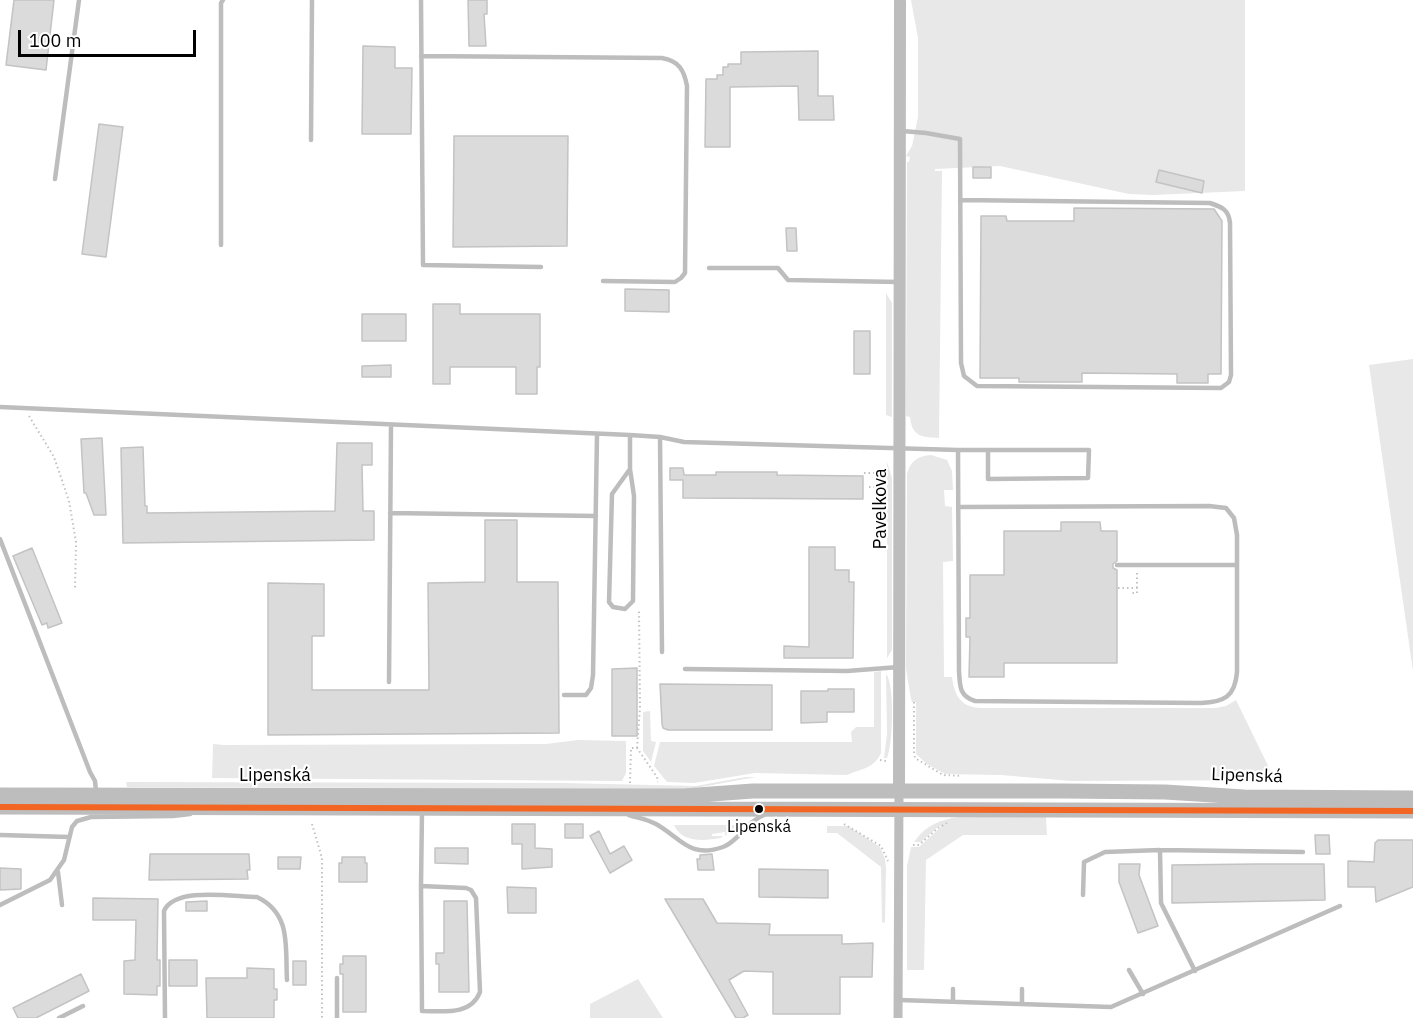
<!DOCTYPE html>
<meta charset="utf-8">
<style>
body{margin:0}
#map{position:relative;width:1413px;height:1018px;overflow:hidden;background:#fff;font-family:"IBM Plex Sans",sans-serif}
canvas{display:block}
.scale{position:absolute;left:18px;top:30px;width:178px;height:27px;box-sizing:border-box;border:3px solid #000;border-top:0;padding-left:8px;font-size:18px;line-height:21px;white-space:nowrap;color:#000;-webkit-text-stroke:4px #fff;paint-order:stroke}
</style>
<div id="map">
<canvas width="1413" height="1018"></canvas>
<div class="scale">100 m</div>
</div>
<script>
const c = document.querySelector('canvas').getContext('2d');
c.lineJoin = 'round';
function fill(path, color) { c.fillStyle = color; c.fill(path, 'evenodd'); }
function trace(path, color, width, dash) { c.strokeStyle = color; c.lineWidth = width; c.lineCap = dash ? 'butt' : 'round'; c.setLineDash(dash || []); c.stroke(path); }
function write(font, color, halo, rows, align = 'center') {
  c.font = font + ' "IBM Plex Sans",sans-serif'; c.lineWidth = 4.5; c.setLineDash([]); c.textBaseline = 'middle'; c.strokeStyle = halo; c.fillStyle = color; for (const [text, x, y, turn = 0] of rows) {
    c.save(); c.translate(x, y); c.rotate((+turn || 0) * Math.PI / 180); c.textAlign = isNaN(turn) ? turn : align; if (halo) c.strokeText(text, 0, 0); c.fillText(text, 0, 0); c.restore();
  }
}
fill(new Path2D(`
 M911 0H1245V191L1153 195 1129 194 1000 166 935 169V171H942L939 438C922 437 912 437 910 417L906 416 907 162H909L910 157 906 156 912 146 918 117V38Z
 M886 293 892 303V417L886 415Z
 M1413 359V671L1369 365Z
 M931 455 947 460 952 471 953 490H944L945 506 952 507 953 561 943 562 944 677H952C954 696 962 708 982 708H1216L1226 706 1236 700 1275 780 1071 781 1001 775 945 774 927 764 916 754V702H912L911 699 906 669 907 474C910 461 918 456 931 455Z
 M887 462 892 478V650L887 658Z
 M881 671V753C874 769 860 769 847 775L755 773 694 783 667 782 654 766 660 742H852L851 732 856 727H874V672Z
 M886 674C895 684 893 745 887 758H884L887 734Z
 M650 711 651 741 656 742 651 762 643 751V712Z
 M578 740 626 741V773L622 781 212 778 213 744 224 745 546 744Z
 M746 777H756L690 789 127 787 126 782 562 783 696 786Z
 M958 817H1046L1047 835H963L926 860 924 970H907V866L911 847H919L941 827 939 826 921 842H914C925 826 939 820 958 817Z
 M674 825H737L725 836V832L712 834V836H723L721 838C704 841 682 843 674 825Z
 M827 826H848L880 847 885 859 886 869 885 922 882 923 881 867 837 833H827Z
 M638 979 663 1018H590V1004Z`), '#e8e8e8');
const building = new Path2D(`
 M14 0H54L46 70 6 65Z
 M468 0H487V14H484L486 46H469Z
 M363 46 395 47V68H412L411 134H362Z
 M818 51V96H833L834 120H799L798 86 730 87V147H705L706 79H717V75H723V67H728V64H741V52Z
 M99 124 123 127 106 257 82 254Z
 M454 136H568L567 246 453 247Z
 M973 167H991V178H973Z
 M1159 170 1204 181 1202 193 1156 182Z
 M1074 208 1214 209 1222 221 1221 374H1208V383H1177V374L1082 373V382H1019V378H980L981 216H1006L1007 221H1074Z
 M786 228H796L797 251H787Z
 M625 289 669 290V312L625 311Z
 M433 304H460V314H540V367H537V394H516V367H450V384H433Z
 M362 314H406V341H362Z
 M854 331H870V374H854Z
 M391 365V377H362V366Z
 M102 438 106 515H94L86 493H84L81 439Z
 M337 443H372V465H362L363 511H374V540L123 543 121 448 143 447 145 506H147V513L335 511Z
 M670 468H683L684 475H716V472H777V475L863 476V499L683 498V480H670Z
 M485 520H517V582H558L559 733 268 735V583L324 584V636H312V690H429L428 583 485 582Z
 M1061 522H1100L1101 531H1117V561L1113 564V568L1117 570V663H1004V677H969L970 637H966V618H970V575H1004V531H1061Z
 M809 547H835V570H849V582H854L853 658H784V646L809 647Z
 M32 548 62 623 48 628 47 623 42 625 13 556Z
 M637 668V736H612V669Z
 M660 684 772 685V730H668L663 728 662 724Z
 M828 689H854V712H827V722L801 723V691H828Z
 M512 824H535V848L552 849V867L522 869V844H512Z
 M565 824H583V838H565Z
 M599 831 610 854 624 846 632 860 610 873 590 836Z
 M1315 835H1329L1330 854H1316Z
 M1378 840H1413V887L1376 902 1375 887H1348V861L1374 862 1375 843Z
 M435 848H468V864L435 863Z
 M150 854H249L250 870H247L248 879 149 880Z
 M712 854 714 870H698L697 859H700V855Z
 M278 857H301L300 869H278Z
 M342 857H365V863H367V882H339V863H342Z
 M1119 864H1140L1139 875 1158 926 1138 933 1119 882Z
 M1257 864H1324L1325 900 1172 903V865Z
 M0 868 21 869V889L0 890Z
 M759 869 828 870V898L759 897Z
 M507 887 536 888V913H508Z
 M93 898 158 899 157 960H160V986H157V995L124 994V961L135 960 136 920H93Z
 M665 899H703L717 923 770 924 769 935H842V944L873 943 872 977H840V1014H773V972L744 971 729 980 748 1015 743 1018H736Z
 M207 901V911H186V902Z
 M444 901H467L469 992H439V964H436V953H444Z
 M343 956H366V1012H343V974H340V964H343Z
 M169 960H197V986H169Z
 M293 961H306V985H293Z
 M247 968 274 969V989H277V1000H274V1018H207L206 978H247Z
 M81 974 89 991 36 1018H18L13 1008Z`);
fill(building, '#dbdbdb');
trace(building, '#c3c3c3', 1.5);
trace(new Path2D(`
 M29 416 54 457 69 501 76 542 75 589
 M864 473H884
 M869 487H884
 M1137 573V588
 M1118 588H1137V593H1131
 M914 702V753L915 758 943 775 962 776
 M637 748 640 708 639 609
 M880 760 886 761
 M630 783 631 748H637L657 777 658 782
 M312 824 322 858V1018
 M844 824 881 846 888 861
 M913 845H919L938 828 947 823`), '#c2c2c2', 2, [1.5, 3]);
trace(new Path2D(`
 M421 0 423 265 541 267
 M421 56 662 58C679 61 684 70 687 86L685 273 681 278 675 282 603 281
 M902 131 926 133 960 139 961 363 964 376 977 386 1221 388 1229 382 1231 375 1230 223C1229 210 1222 207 1210 203L960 200
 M311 140 312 0
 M55 179 79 0
 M221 245V3L223 0
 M709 268H778L788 280 899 282
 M0 407 630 435 660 437 684 442 958 450H1089L1088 478 988 479V450
 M660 437 662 652
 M958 450 959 671C960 686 959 696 975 701L1201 703C1224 702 1235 697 1237 672V535L1234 518 1226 508 1209 506 959 507
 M630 469 634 496 633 601 625 609 613 607 609 602 612 494 630 469V435
 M390 513 596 516
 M0 539 90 772 95 781 96 791
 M1117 565H1237
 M685 669 847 671 899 667
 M389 682 391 426
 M564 695H586L591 688 593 675 597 435
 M629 815C638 818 647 819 656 824 681 838 689 859 723 847 739 841 746 822 764 815
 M0 835 69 837
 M1160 850 1303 852
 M58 872 62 905
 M421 886 466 888 471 890 476 898 480 992C471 1016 442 1011 422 1011Z
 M421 886 422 811
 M1083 895 1084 862 1105 852 1160 850 1161 903 1195 971
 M0 905 50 880 64 860 72 827 77 821 91 817 173 816 190 814
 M1129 970 1143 994
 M899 1000 1111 1007 1340 906
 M953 1002V989
 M1022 1004V989
 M59 1018 83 1006
 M165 1018 164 911C175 886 234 897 257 897 292 914 285 947 287 980
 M337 1018V978`), '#bdbdbd', 4.5);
trace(new Path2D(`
 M898 1018 899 791`), '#bdbdbd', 9);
trace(new Path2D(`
 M899 791 900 0`), '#bdbdbd', 12);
trace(new Path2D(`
 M0 795 684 796 753 791H1063L1165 792 1244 797 1413 798
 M0 807 1413 811`), '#bdbdbd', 15);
trace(new Path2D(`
 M0 807 1413 811`), '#f26522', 6);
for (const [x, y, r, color] of [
 [759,809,5,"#000"]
]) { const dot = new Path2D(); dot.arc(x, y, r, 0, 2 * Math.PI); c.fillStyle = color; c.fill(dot); trace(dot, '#fff', 2); }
write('16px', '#000', '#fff', [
 ["Lipenská",759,827]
]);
write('18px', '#000', '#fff', [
 ["Pavelkova",881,509,-90],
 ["Lipenská",275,776],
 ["Lipenská",1247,776,2]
]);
</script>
